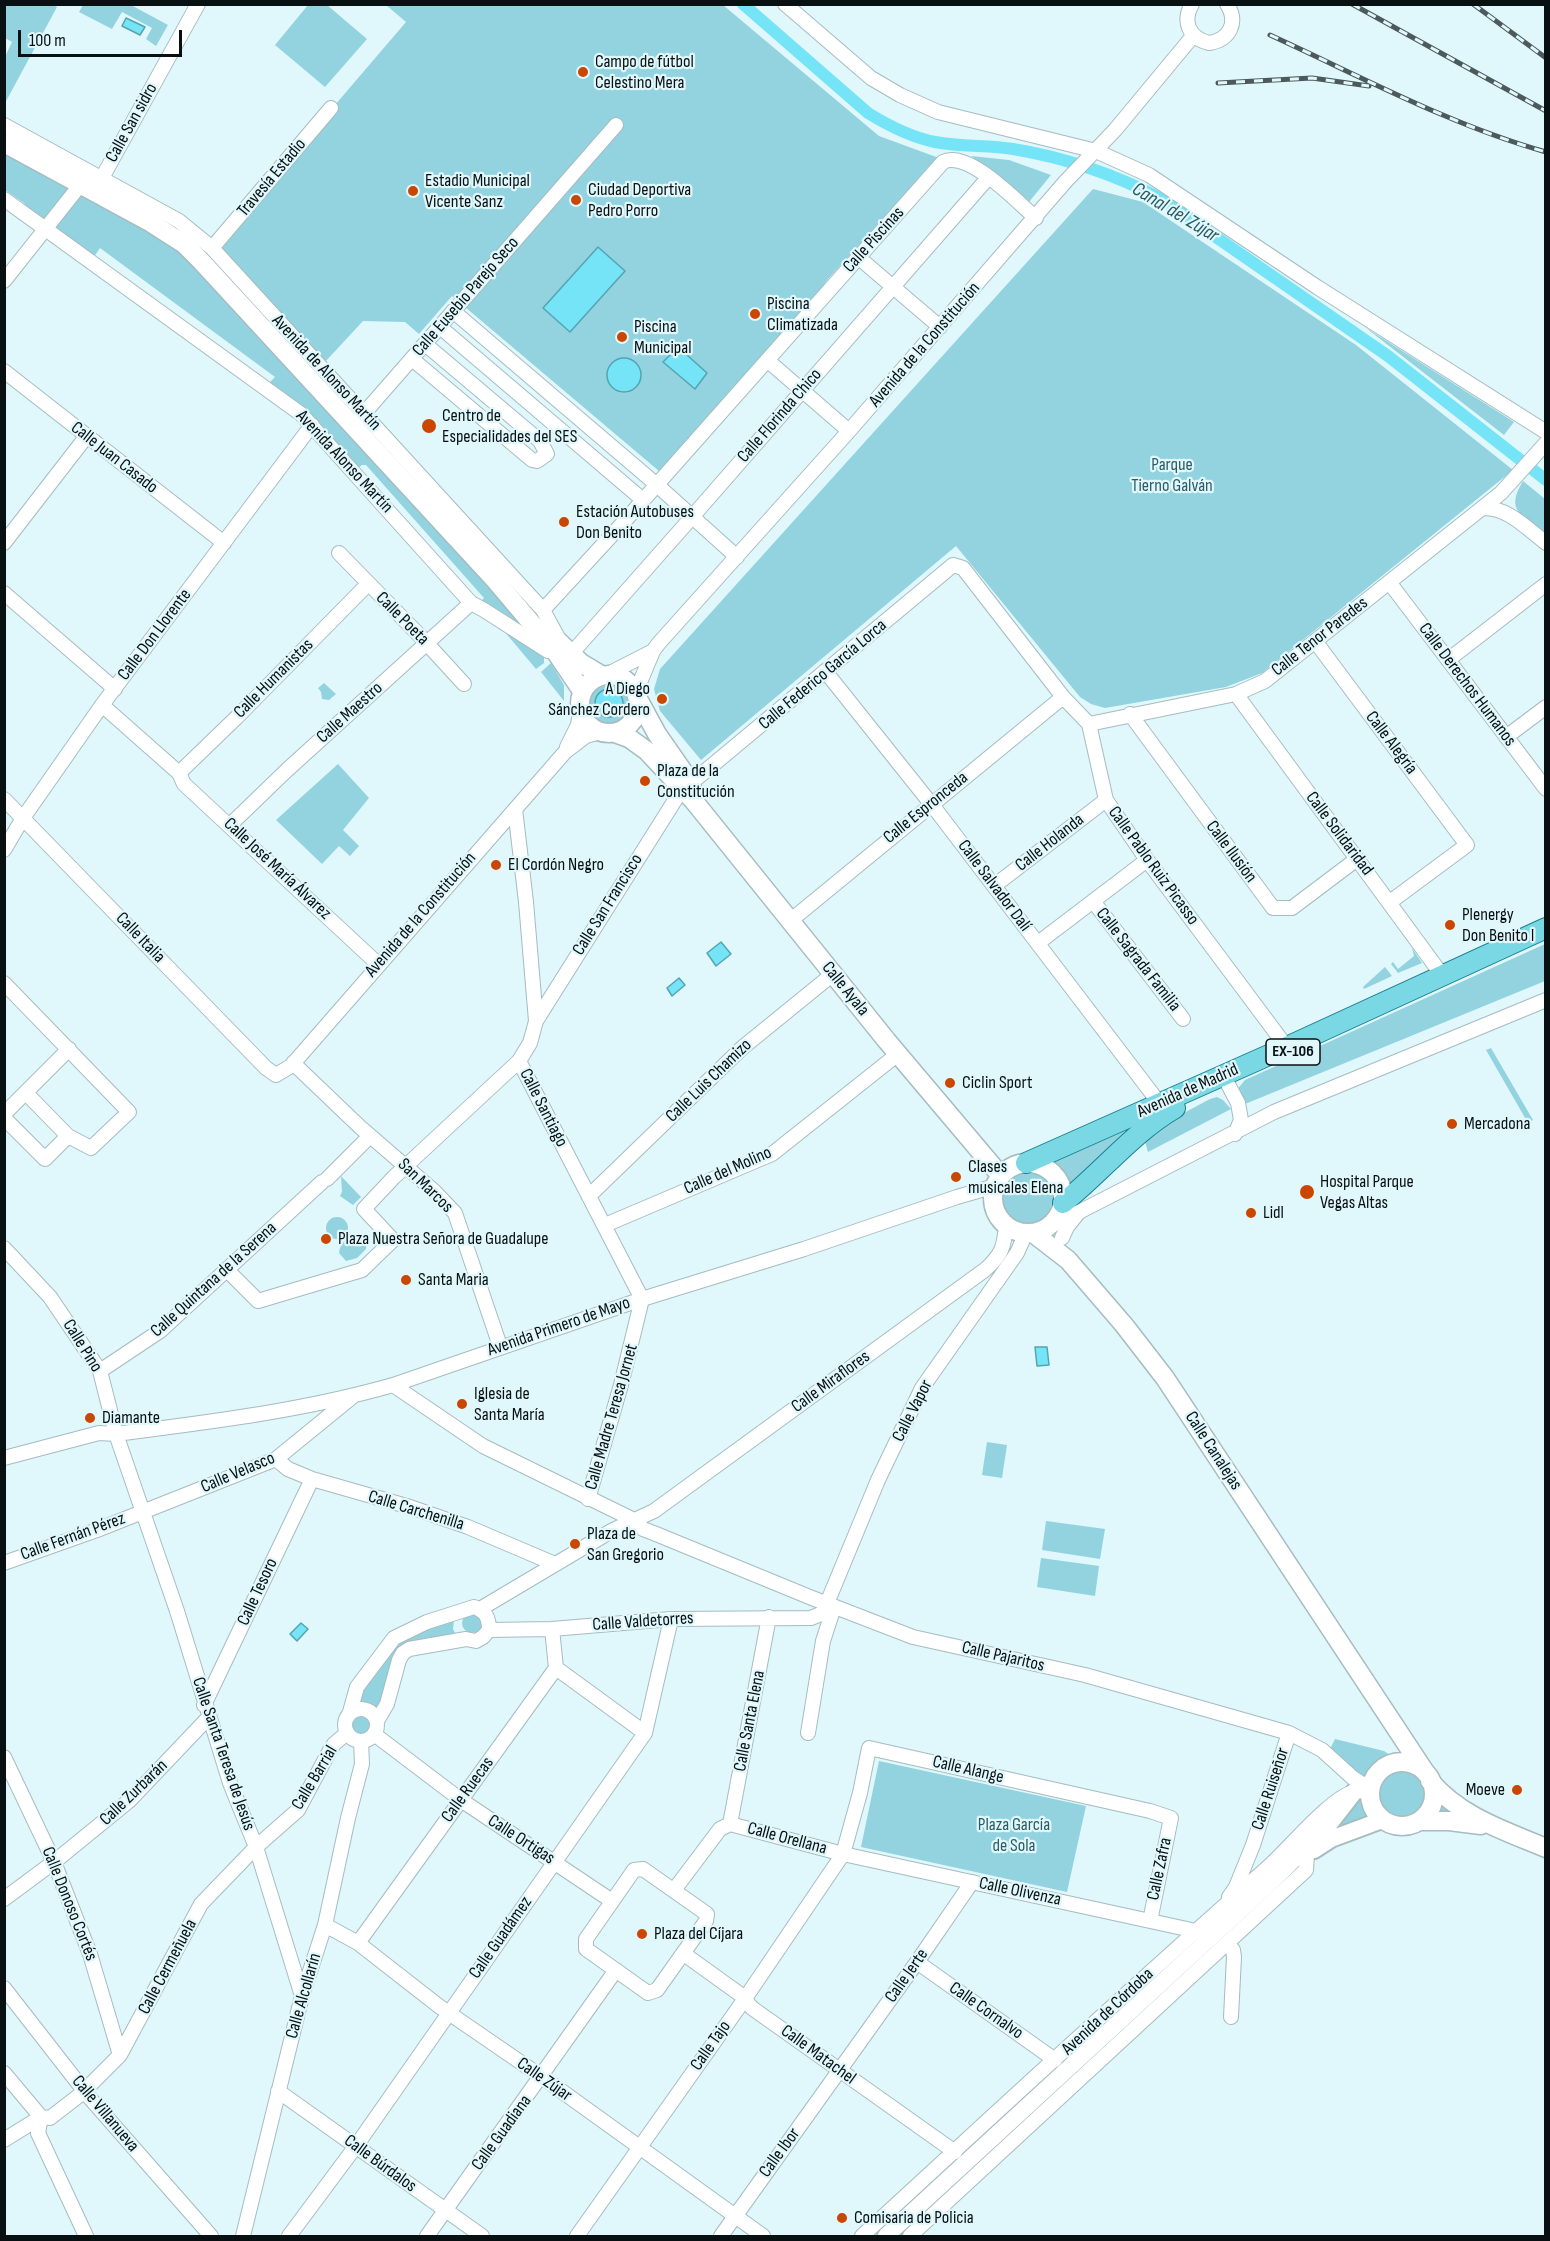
<!DOCTYPE html>
<meta charset="utf-8">
<style>
body{margin:0}
#map{position:relative;width:1550px;height:2241px;overflow:hidden;background:#e0f7fc;font-family:"Sofia Sans Condensed",sans-serif}
canvas{display:block}
.frame{position:absolute;inset:0;border:6px solid #081011;pointer-events:none}
.scale{position:absolute;left:18px;top:30px;width:164px;height:27px;box-sizing:border-box;border:3px solid #081011;border-top:0;padding-left:8px;font-size:18px;line-height:21px;white-space:nowrap;color:#081011;-webkit-text-stroke:4px #e0f7fc;paint-order:stroke}
</style>
<div id="map">
<canvas width="1550" height="2241"></canvas>
<div class="frame"></div>
<div class="scale">100 m</div>
</div>
<script>
const c = document.querySelector('canvas').getContext('2d');
c.lineJoin = 'round';
function fill(path, color) { c.fillStyle = color; c.fill(path, 'evenodd'); }
function trace(path, color, width, dash) { c.strokeStyle = color; c.lineWidth = width; c.lineCap = dash ? 'butt' : 'round'; c.setLineDash(dash || []); c.stroke(path); }
function write(font, color, halo, rows, align = 'center') {
  c.font = font + ' "Sofia Sans Condensed",sans-serif'; c.lineWidth = 4.5; c.setLineDash([]); c.textBaseline = 'middle'; c.strokeStyle = halo; c.fillStyle = color; for (const [text, x, y, turn = 0] of rows) {
    c.save(); c.translate(x, y); c.rotate((+turn || 0) * Math.PI / 180); c.textAlign = isNaN(turn) ? turn : align; if (halo) c.strokeText(text, 0, 0); c.fillText(text, 0, 0); c.restore();
  }
}
fill(new Path2D(`
 M53 5 57 7 5 103V57L12 42 5 38V5Z
 M83 5H131L168 25 156 46 146 39 152 28 122 12 112 29 79 12Z
 M308 5H327L367 39 325 87 275 45Z
 M386 5H723L879 136 939 158 828 279 812 300 659 471 452 296 419 334 405 322 363 321 325 362 217 243 406 22Z
 M5 143 167 232 533 634 479 603 484 598 366 465H362L358 468 268 384 275 377 100 248 91 261 46 229 24 203 5 190Z
 M971 156 1009 160 1051 175 1029 202Z
 M1093 189 1143 202 1356 345 1513 470 1262 673 1226 687 1105 708 1091 704 1080 697 956 546 701 760 660 711 654 689 660 669Z
 M1366 328 1514 422 1504 435Z
 M1523 481 1545 499V533C1523 515 1504 512 1523 481Z
 M504 631 531 645 544 657V663L536 669Z
 M551 663 564 685V701L541 672Z
 M585 703a24 24 0 1 1 48 0a24 24 0 1 1-48 0Z
 M324 683 336 694 329 700 322 699 321 692 318 688Z
 M338 764 369 798 343 830 359 846 350 856 339 846 322 864 276 820Z
 M1545 944V981L1245 1104 1236 1091 1245 1080Z
 M1412 948 1422 963 1398 973 1391 964 1393 962 1398 969 1414 956Z
 M1385 967 1392 976 1364 989 1363 987Z
 M1491 1048 1533 1120 1528 1123 1486 1050Z
 M1217 1097 1223 1100 1231 1109 1148 1152 1145 1141 1167 1122 1210 1099Z
 M1136 1126 1066 1195C1066 1181 1059 1172 1047 1165Z
 M1002 1198a26 26 0 1 1 52 0a26 26 0 1 1-52 0Z
 M341 1176 361 1197 353 1205 340 1196 342 1192Z
 M326 1228a11 11 0 1 1 22 0a11 11 0 1 1-22 0Z
 M360 1233 367 1238 366 1249 357 1258 346 1261 339 1253C340 1242 350 1235 360 1233Z
 M987 1442 1007 1445 1002 1478 982 1475Z
 M1046 1521 1105 1529 1100 1559 1042 1550Z
 M1041 1558 1099 1566 1095 1596 1037 1587Z
 M462 1623a10 10 0 1 1 20 0a10 10 0 1 1-20 0Z
 M454 1619 453 1629 458 1639 413 1645 378 1716 370 1707 354 1705C363 1681 382 1652 405 1637 418 1628 438 1624 454 1619Z
 M349 1725a11 11 0 1 1 22 0a11 11 0 1 1-22 0Z
 M1335 1739 1384 1751 1393 1757V1763L1410 1764 1494 1827 1413 1824 1397 1826 1382 1820 1352 1831 1327 1827 1359 1778 1346 1763 1330 1749Z
 M879 1761 1086 1806 1067 1892 861 1847Z`), '#92d3df');
const water = new Path2D(`
 M126 18 145 27 140 35 122 26Z
 M598 247 625 271 570 332 543 308Z
 M678 347 707 373 695 389 663 362Z
 M607 375a17 17 0 1 1 34 0a17 17 0 1 1-34 0Z
 M595 703a14 14 0 1 1 28 0a14 14 0 1 1-28 0Z
 M721 942 731 954 716 966 707 953Z
 M679 978 685 985 672 996 667 988Z
 M1035 1347H1047L1049 1365 1037 1366Z
 M301 1623 308 1629 297 1641 290 1634Z`);
fill(water, '#75e4f7');
trace(water, '#54a4b2', 1.5);
trace(new Path2D(`
 M743 4 868 113C889 126 910 137 935 142 961 147 988 145 1013 149 1063 157 1117 175 1161 199L1388 356 1546 480`), '#75e4f7', 12);
const minor = new Path2D(`
 M785 4 871 78 900 95 938 112 1096 151 1149 175 1317 287 1546 432
 M1192 4C1182 22 1189 38 1209 43 1229 40 1239 23 1227 4
 M4 125 179 221 212 248 543 610 562 645
 M97 187 198 4
 M4 199 301 414 471 603 484 610 548 651
 M212 248 331 108
 M858 257 940 327
 M4 281 81 184
 M453 311 657 485 737 557
 M440 327 643 500
 M412 359 532 460 537 461 547 454 540 441 425 344
 M767 360 849 431
 M4 371 224 543
 M359 419 616 125
 M1482 508C1508 507 1526 528 1546 543
 M4 543 86 437
 M339 553 420 636 464 684
 M1389 582 1546 789
 M4 593 115 689
 M543 610 622 524 943 162C968 149 1017 202 1036 218
 M1315 641 1467 845 1390 902
 M571 654 692 517 988 178
 M1448 660 1546 584
 M825 671 936 810 1160 1104
 M608 674 653 651
 M636 692 653 651 659 643 849 431 1066 181 1115 130 1193 36
 M1236 694 1442 975
 M102 705 179 773 184 784 378 964
 M1130 714 1273 908H1292L1357 859
 M1089 724 1236 694 1265 681 1501 493 1546 443
 M1506 737 1546 707
 M567 747 578 725 580 711
 M179 773 237 717 368 584
 M691 783 953 565 963 568 1063 697 1089 724 1106 800 1147 860 1291 1053
 M4 799 266 1068 276 1075 291 1066 565 752 586 736 600 732
 M230 825 287 770 471 603
 M4 850 23 818 102 705 312 425
 M994 886 1106 800
 M1093 901 1183 1019
 M790 921 1063 697
 M1038 943 1147 860
 M4 983 129 1112 91 1148 68 1136 26 1093
 M536 1021 682 789
 M519 1061 642 1299 621 1385 588 1499
 M293 1063 360 1127 434 1191 455 1213 500 1346
 M1223 1075 1238 1103 1241 1120 1235 1134
 M4 1114 69 1049
 M4 1118 45 1159 68 1136
 M327 1179 370 1136
 M590 1195 742 1048 833 974
 M1060 1212 1071 1215 1079 1212 1274 1112 1546 1000
 M605 1225 772 1154 898 1054
 M1062 1238 1067 1227 1079 1212
 M4 1248 50 1297 100 1371 116 1434 177 1611 230 1783 256 1847 302 1996
 M227 1270 258 1301 362 1270 393 1240 364 1209 394 1177 519 1061 530 1043 536 1021 526 902 515 809
 M100 1371 160 1331 322 1182
 M393 1385 483 1446 634 1520 643 1529 656 1534 812 1598 913 1637 1085 1675 1289 1733 1322 1750 1353 1778 1370 1789
 M4 1458 99 1433 116 1434C209 1422 302 1411 393 1385L642 1299 804 1249 957 1197 995 1186
 M276 1459 288 1469 312 1479 410 1507 468 1527 555 1564
 M4 1563 97 1530 276 1459 352 1397
 M480 1609 613 1530 654 1511 986 1269C1002 1254 1004 1247 1006 1226
 M556 1668 645 1733
 M204 1705 312 1479
 M345 1725a16 16 0 1 1 32 0a16 16 0 1 1-32 0Z
 M350 1712 357 1687 394 1638 427 1622 474 1607C486 1611 489 1618 489 1630
 M377 1721 387 1704 399 1660 403 1653 409 1649 466 1639 476 1641 483 1637 489 1630 552 1629 671 1619 811 1618 823 1613 878 1480 922 1388 1017 1253 1026 1233
 M808 1733 823 1641 834 1607
 M374 1734 461 1800 612 1901
 M4 1757 54 1862 90 1954 120 2055
 M730 1824 843 1854 1196 1931
 M730 1824 769 1617
 M643 1869 707 1914 706 1921 657 1990 648 1993 586 1949V1939L634 1870Z
 M674 1890 720 1829 730 1824
 M1229 1897 1236 1887 1253 1845 1289 1733
 M4 1899 54 1862 130 1800 208 1718
 M325 1925 358 1943 440 2007 542 2077 763 2236
 M358 1943 556 1668 552 1629
 M1227 1944 1233 1950 1234 1957 1231 2017
 M684 1954 741 1995 752 2008 955 2152
 M917 1962 1055 2060
 M4 1988 89 2097 211 2236
 M4 2073 41 2117 50 2118 81 2094 120 2055 201 1904 256 1847 298 1810 329 1752 334 1744 347 1733
 M278 2091 482 2236
 M41 2117 38 2133 86 2236
 M4 2140 41 2117
 M243 2236 302 1996 325 1925 348 1818 362 1764 361 1741
 M289 2236 356 2146 645 1733 671 1619
 M427 2236 616 1970
 M577 2236 744 2000 843 1854 860 1793 869 1748 1150 1811 1171 1818 1150 1921
 M721 2236 917 1962 972 1882
 M862 2236C996 2113 1129 1989 1266 1869 1288 1850 1328 1800 1353 1792
 M910 2236 1306 1870 1307 1855`);
const tertiary = new Path2D(`
 M1314 1850 1331 1839 1382 1820
 M886 2236 1270 1883 1327 1827 1355 1791 1370 1789`);
const secondary = new Path2D(`
 M4 143 148 221 184 244 201 261 495 580 555 651 582 691
 M558 641 581 663 601 675
 M580 704a29 29 0 1 1 58 0a29 29 0 1 1-58 0Z
 M638 699 657 734 691 783 693 798
 M615 733 629 738 647 751 693 800 887 1041 1001 1176
 M993 1198a35 35 0 1 1 70 0a35 35 0 1 1-70 0Z
 M1033 1233 1068 1260 1124 1325 1165 1378 1425 1772
 M1370 1794a32 32 0 1 1 64 0a32 32 0 1 1-64 0Z
 M1430 1781C1461 1817 1503 1830 1546 1848
 M1420 1821H1449L1481 1825`);
const primary = new Path2D(`
 M1026 1163 1287 1047 1546 928
 M1063 1203C1101 1173 1132 1133 1175 1108`);
trace(minor, '#a5bcc0', 16);
trace(tertiary, '#a5bcc0', 20);
trace(secondary, '#a5bcc0', 21);
trace(primary, '#18818f', 22);
trace(minor, '#fff', 14);
trace(tertiary, '#fff', 16);
trace(secondary, '#fff', 18);
trace(primary, '#7ad8e5', 20);
const rail = new Path2D(`
 M1352 4 1546 111
 M1473 4 1546 58
 M1270 35C1360 76 1450 125 1546 152
 M1218 83 1312 78 1369 86`);
trace(rail, '#4d5a5c', 5);
trace(rail, '#e0f7fc', 3, [9]);
for (const [x, y, r, color] of [
 [583,72,6,"#cb4600"],
 [413,191,6,"#cb4600"],
 [576,200,6,"#cb4600"],
 [755,314,6,"#cb4600"],
 [622,337,6,"#cb4600"],
 [429,426,8,"#cb4600"],
 [564,522,6,"#cb4600"],
 [662,699,6,"#cb4600"],
 [645,781,6,"#cb4600"],
 [496,865,6,"#cb4600"],
 [1450,925,6,"#cb4600"],
 [950,1083,6,"#cb4600"],
 [1452,1124,6,"#cb4600"],
 [956,1177,6,"#cb4600"],
 [1307,1192,8,"#cb4600"],
 [1251,1213,6,"#cb4600"],
 [326,1239,6,"#cb4600"],
 [406,1280,6,"#cb4600"],
 [462,1404,6,"#cb4600"],
 [90,1418,6,"#cb4600"],
 [575,1544,6,"#cb4600"],
 [1517,1790,6,"#cb4600"],
 [642,1934,6,"#cb4600"],
 [842,2218,6,"#cb4600"]
]) { const dot = new Path2D(); dot.arc(x, y, r, 0, 2 * Math.PI); c.fillStyle = color; c.fill(dot); trace(dot, '#e0f7fc', 2); }
for (const [x, y, w] of [
 [1293,1052,54]
]) { const box = new Path2D(); box.roundRect(x - w / 2, y - 13, w, 26, 4.5); c.fillStyle = '#e0f7fc'; c.fill(box); trace(box, '#081011', 1.5); }
write('bold 16px', '#081011', null, [
 ["EX-106",1293,1052]
]);
write('18px', '#081011', '#e0f7fc', [
 ["Campo de fútbol",595,62],
 ["Celestino Mera",595,83],
 ["Estadio Municipal",425,181],
 ["Vicente Sanz",425,202],
 ["Ciudad Deportiva",588,190],
 ["Pedro Porro",588,211],
 ["Piscina",767,304],
 ["Climatizada",767,325],
 ["Piscina",634,327],
 ["Municipal",634,348],
 ["Centro de",442,416],
 ["Especialidades del SES",442,437],
 ["Estación Autobuses",576,512],
 ["Don Benito",576,533],
 ["A Diego",650,689,"right"],
 ["Sánchez Cordero",650,710,"right"],
 ["Plaza de la",657,771],
 ["Constitución",657,792],
 ["El Cordón Negro",508,865],
 ["Plenergy",1462,915],
 ["Don Benito I",1462,936],
 ["Ciclin Sport",962,1083],
 ["Mercadona",1464,1124],
 ["Clases",968,1167],
 ["musicales Elena",968,1188],
 ["Hospital Parque",1320,1182],
 ["Vegas Altas",1320,1203],
 ["Lidl",1263,1213],
 ["Plaza Nuestra Señora de Guadalupe",338,1239],
 ["Santa Maria",418,1280],
 ["Iglesia de",474,1394],
 ["Santa María",474,1415],
 ["Diamante",102,1418],
 ["Plaza de",587,1534],
 ["San Gregorio",587,1555],
 ["Moeve",1505,1790,"right"],
 ["Plaza del Cíjara",654,1934],
 ["Comisaria de Policia",854,2218]
], 'left');
write('18px', '#081011', '#e0f7fc', [
 ["Calle San sidro",132,123,-61],
 ["Travesía Estadio",272,178,-50],
 ["Calle Piscinas",874,240,-48],
 ["Calle Eusebio Parejo Seco",466,297,-49],
 ["Avenida de la Constitución",925,345,-49],
 ["Avenida de Alonso Martín",326,373,47],
 ["Calle Florinda Chico",780,416,-49],
 ["Calle Juan Casado",114,458,38],
 ["Avenida Alonso Martín",344,462,47],
 ["Calle Poeta",402,619,45],
 ["Calle Don Llorente",155,635,-53],
 ["Calle Tenor Paredes",1320,637,-38],
 ["Calle Federico García Lorca",823,675,-40],
 ["Calle Humanistas",274,679,-45],
 ["Calle Derechos Humanos",1467,685,53],
 ["Calle Maestro",350,713,-42],
 ["Calle Alegría",1391,743,53],
 ["Calle Espronceda",926,808,-39],
 ["Calle Solidaridad",1339,834,53],
 ["Calle Holanda",1050,843,-38],
 ["Calle Ilusión",1231,852,53],
 ["Calle Pablo Ruiz Picasso",1153,866,54],
 ["Calle José María Álvarez",277,869,43],
 ["Calle Salvador Dalí",994,886,53],
 ["Calle San Francisco",608,905,-58],
 ["Avenida de la Constitución",421,915,-49],
 ["Calle Italia",140,938,46],
 ["Calle Sagrada Familia",1138,960,52],
 ["Calle Ayala",845,989,51],
 ["Calle Luis Chamizo",709,1081,-44],
 ["Avenida de Madrid",1188,1091,-24],
 ["Calle Santiago",543,1108,63],
 ["Calle del Molino",728,1171,-24],
 ["San Marcos",425,1186,44],
 ["Calle Quintana de la Serena",214,1280,-42],
 ["Avenida Primero de Mayo",559,1327,-19],
 ["Calle Pino",82,1346,58],
 ["Calle Miraflores",831,1382,-36],
 ["Calle Vapor",913,1411,-63],
 ["Calle Madre Teresa Jornet",612,1417,-74],
 ["Calle Canalejas",1213,1451,57],
 ["Calle Velasco",238,1473,-23],
 ["Calle Carchenilla",416,1511,17],
 ["Calle Fernán Pérez",73,1537,-20],
 ["Calle Tesoro",258,1592,-65],
 ["Calle Valdetorres",643,1622,-4],
 ["Calle Pajaritos",1003,1657,13],
 ["Calle Santa Elena",750,1721,-79],
 ["Calle Santa Teresa de Jesús",223,1754,71],
 ["Calle Alange",968,1770,13],
 ["Calle Barrial",315,1778,-59],
 ["Calle Ruiseñor",1271,1789,-72],
 ["Calle Ruecas",468,1790,-54],
 ["Calle Zurbarán",134,1793,-44],
 ["Calle Orellana",787,1839,15],
 ["Calle Ortigas",521,1840,33],
 ["Calle Zafra",1160,1869,-78],
 ["Calle Olivenza",1020,1892,12],
 ["Calle Donoso Cortés",69,1904,68],
 ["Calle Guadámez",501,1938,-55],
 ["Calle Cermeñuela",168,1967,-62],
 ["Calle Jerte",907,1976,-55],
 ["Calle Alcollarín",304,1996,-74],
 ["Calle Cornalvo",986,2011,35],
 ["Avenida de Córdoba",1108,2012,-43],
 ["Calle Tajo",711,2046,-55],
 ["Calle Matachel",818,2055,36],
 ["Calle Zújar",544,2080,35],
 ["Calle Villanueva",105,2114,50],
 ["Calle Guadiana",502,2133,-54],
 ["Calle Ibor",780,2153,-54],
 ["Calle Búrdalos",380,2164,36]
]);
write('18px', '#2c5d65', '#e0f7fc', [
 ["Parque",1172,465],
 ["Tierno Galván",1172,486],
 ["Plaza García",1014,1825],
 ["de Sola",1014,1846]
]);
write('italic 20px', '#2a5a62', '#e0f7fc', [
 ["Canal del Zújar",1175,213,31]
]);
</script>
